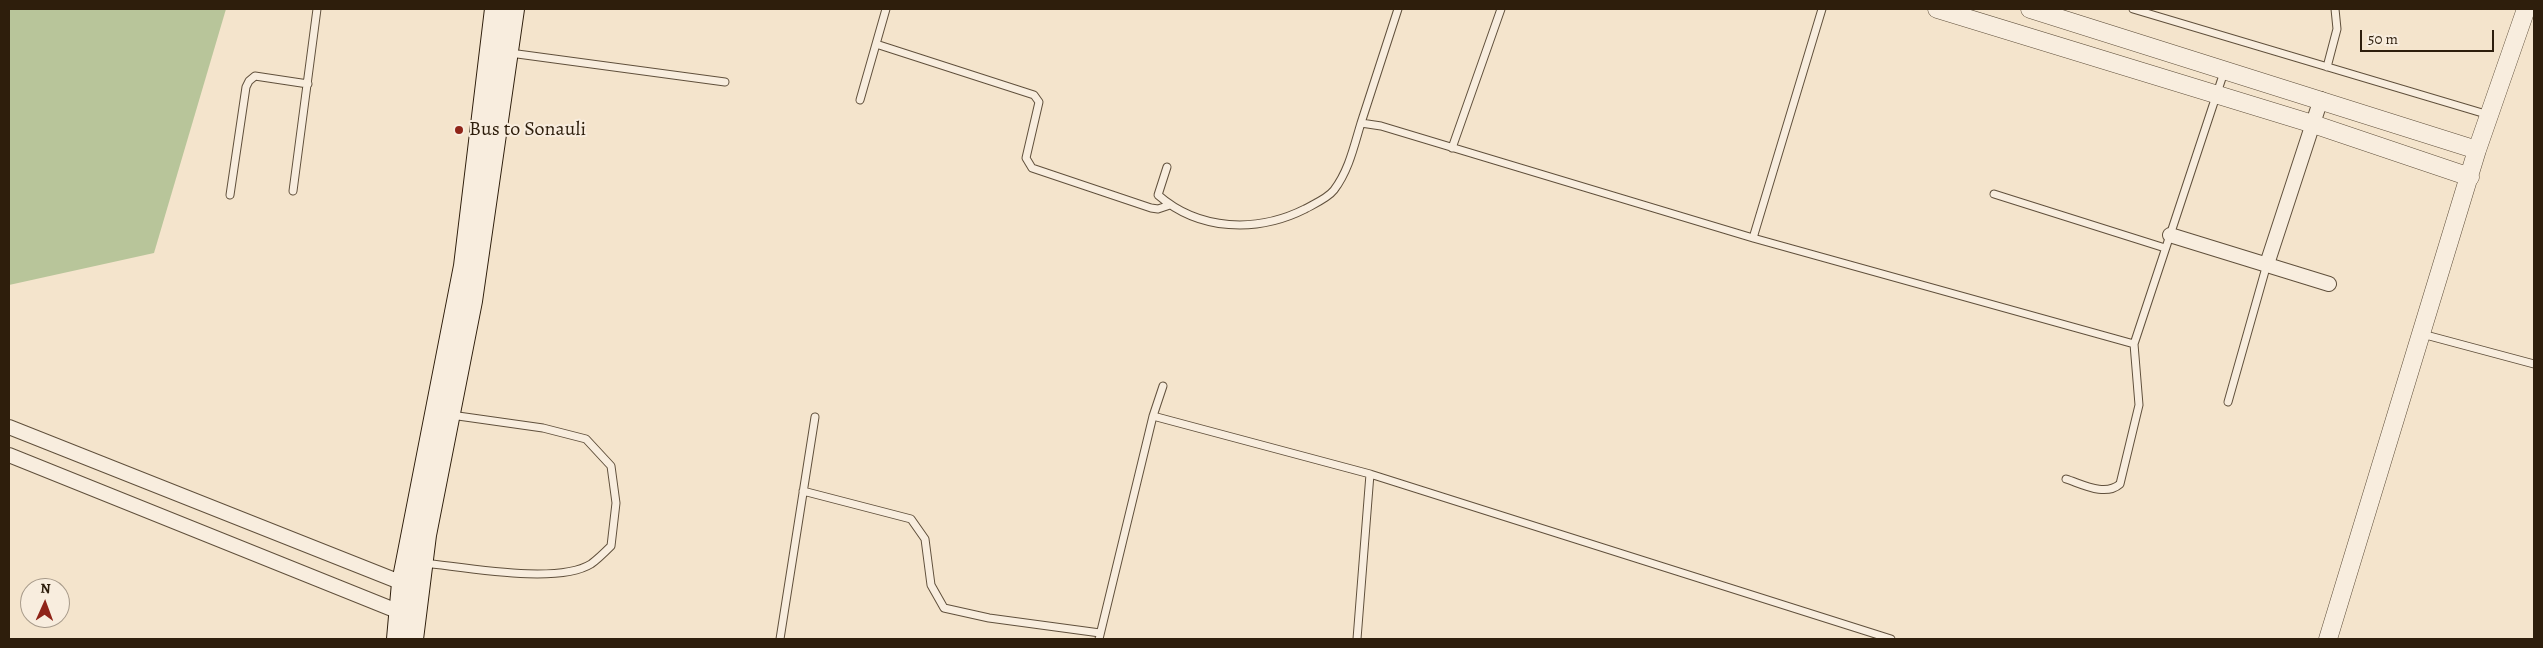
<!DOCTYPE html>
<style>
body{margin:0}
#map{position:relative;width:2543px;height:648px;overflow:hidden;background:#f4e4cc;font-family:Alegreya,serif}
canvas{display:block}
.frame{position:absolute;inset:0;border:10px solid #2e1e0c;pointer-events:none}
.north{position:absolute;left:20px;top:578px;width:50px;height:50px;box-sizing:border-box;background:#f8edde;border:1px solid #a79a8a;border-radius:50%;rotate:2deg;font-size:14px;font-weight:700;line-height:20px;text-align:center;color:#2e1e0c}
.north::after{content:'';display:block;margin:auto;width:18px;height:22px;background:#8f2418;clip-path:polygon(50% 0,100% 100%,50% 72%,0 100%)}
.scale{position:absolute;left:2360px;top:30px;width:134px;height:22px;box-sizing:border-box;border:2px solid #2e1e0c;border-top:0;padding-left:6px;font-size:15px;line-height:18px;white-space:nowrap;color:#2e1e0c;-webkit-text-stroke:4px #f8edde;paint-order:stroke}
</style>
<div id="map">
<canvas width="2543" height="648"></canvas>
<div class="frame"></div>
<div class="north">N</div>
<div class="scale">50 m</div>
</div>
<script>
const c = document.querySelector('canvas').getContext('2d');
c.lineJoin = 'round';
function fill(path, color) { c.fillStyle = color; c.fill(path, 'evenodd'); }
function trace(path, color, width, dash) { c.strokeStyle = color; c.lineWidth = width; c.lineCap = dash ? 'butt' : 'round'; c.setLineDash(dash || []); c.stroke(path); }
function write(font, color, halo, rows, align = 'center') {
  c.font = font + ' Alegreya,serif'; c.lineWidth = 4; c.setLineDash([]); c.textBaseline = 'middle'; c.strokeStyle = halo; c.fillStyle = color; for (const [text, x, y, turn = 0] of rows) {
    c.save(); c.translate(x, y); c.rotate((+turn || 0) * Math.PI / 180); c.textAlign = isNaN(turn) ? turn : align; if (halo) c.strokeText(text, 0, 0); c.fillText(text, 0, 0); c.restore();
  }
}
fill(new Path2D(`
 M9 9H226L154 253 9 285Z`), '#b8c59a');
const service = new Path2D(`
 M2133 9 2489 115
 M876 44 1034 95 1039 102 1026 158 1032 168 1151 208 1158 209 1170 205
 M510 53 725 82
 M2327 67 2337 29 2335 9
 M860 100 886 9
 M1361 123 1398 9
 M1452 148 1501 9
 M1167 167 1158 195C1199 231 1257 233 1305 209 1314 204 1328 198 1334 190 1349 170 1354 146 1361 123L1381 126 1753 238 2134 344
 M293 191 317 9
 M1994 194 2165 248
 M230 195 246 87 249 81 255 76 308 84
 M1753 238 1822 9
 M2422 334 2534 364
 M2228 402 2267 264
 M1153 416 1370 474 1891 639
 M2066 479C2082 484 2105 497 2120 484L2139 405 2134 344 2224 72
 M803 491 911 519 925 539 931 585 944 608 989 618 1100 633
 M424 563C464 567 557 585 591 564 598 559 605 552 611 546L616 503 611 466 586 439 543 428 451 415
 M780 639 815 417
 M1099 639 1153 416 1163 386
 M1357 639 1370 474`);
const minor = new Path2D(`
 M2170 235 2329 284
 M2267 264 2321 99
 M9 427 410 586
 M9 455 407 615`);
const tertiary = new Path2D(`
 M1937 9 2313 124 2470 177
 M2030 9 2477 150
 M2328 639 2477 150 2526 9`);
const secondary = new Path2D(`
 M397 639 402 583 464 266 495 9
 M413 639 426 535 472 301 514 9`);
trace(service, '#60503c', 9);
trace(minor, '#60503c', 16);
trace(tertiary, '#60503c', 19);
trace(secondary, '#2e1e0c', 22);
trace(service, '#f8edde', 7);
trace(minor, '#f8edde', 14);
trace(tertiary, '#f8edde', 18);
trace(secondary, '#f8edde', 20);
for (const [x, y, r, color] of [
 [459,130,5,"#8f2418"]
]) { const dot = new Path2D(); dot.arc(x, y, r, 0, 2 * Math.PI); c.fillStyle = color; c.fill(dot); trace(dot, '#f8edde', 2); }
write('20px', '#2e1e0c', '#f8edde', [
 ["Bus to Sonauli",469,130]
], 'left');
</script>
